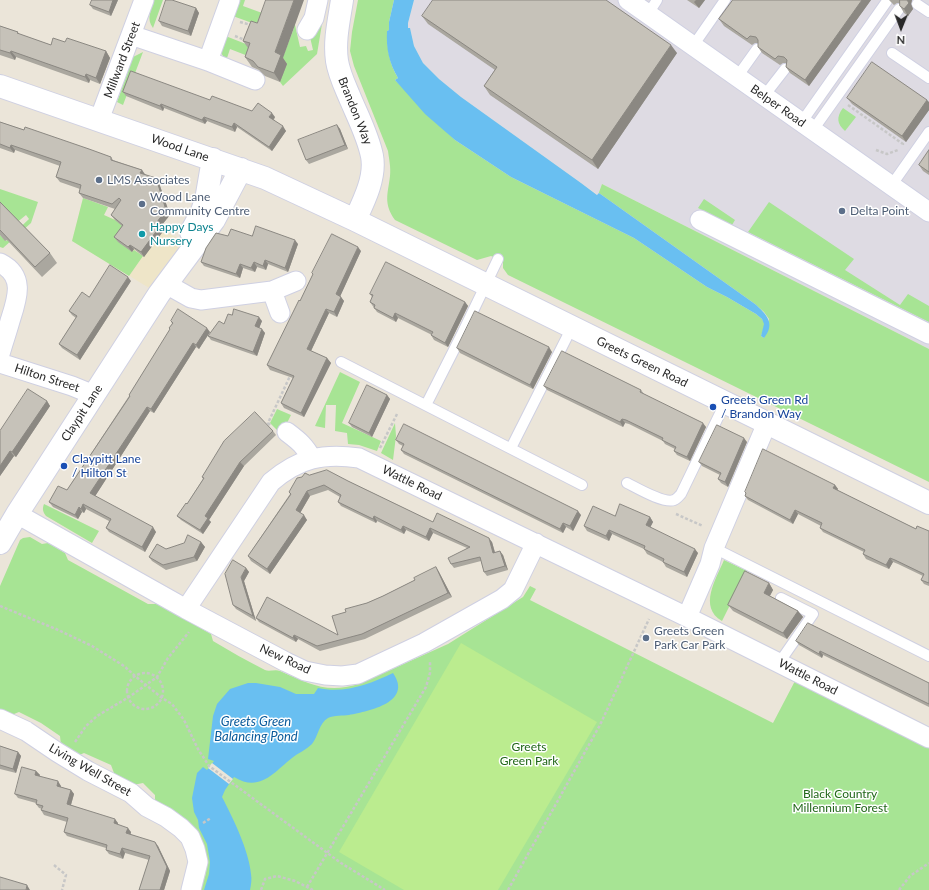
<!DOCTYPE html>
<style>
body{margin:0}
#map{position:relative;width:929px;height:890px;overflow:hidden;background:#ebe5d9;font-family:Lato,sans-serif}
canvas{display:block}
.north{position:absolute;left:881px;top:8px;width:40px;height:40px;-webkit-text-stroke:3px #fff;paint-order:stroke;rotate:181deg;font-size:11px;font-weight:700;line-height:16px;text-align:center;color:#282828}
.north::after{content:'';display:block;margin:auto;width:14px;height:18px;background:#282828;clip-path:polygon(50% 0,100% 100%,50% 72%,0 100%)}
</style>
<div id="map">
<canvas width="929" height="890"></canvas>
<div class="north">N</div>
</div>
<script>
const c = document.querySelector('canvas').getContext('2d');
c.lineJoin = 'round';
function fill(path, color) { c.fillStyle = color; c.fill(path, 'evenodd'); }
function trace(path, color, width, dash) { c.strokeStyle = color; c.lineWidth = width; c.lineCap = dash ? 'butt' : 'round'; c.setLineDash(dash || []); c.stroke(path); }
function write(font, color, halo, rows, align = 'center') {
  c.font = font + ' Lato,sans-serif'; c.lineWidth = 3; c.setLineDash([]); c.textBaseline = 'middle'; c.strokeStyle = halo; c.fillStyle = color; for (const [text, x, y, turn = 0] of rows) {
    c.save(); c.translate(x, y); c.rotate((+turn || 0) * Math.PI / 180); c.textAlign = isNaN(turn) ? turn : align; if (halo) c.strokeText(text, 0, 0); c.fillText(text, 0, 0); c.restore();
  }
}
fill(new Path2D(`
 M414 0H929V349L602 184 598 195 461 97 439 79 423 63 414 46 410 28H408V23Z`), '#dedbe3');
fill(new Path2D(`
 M83 198 108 207 104 215 114 219 143 215 172 235 190 245 159 294 72 241Z`), '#eee5c8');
fill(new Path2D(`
 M154 0H163L153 28C146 19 151 10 154 0Z
 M236 0H245L243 6 295 25 300 47 306 46 308 51 313 50 310 37 326 0 317 54 283 86 280 82 281 62 294 28 270 19 266 28 230 15Z
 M358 0H394L389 22V30L387 31C387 47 389 64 398 78L395 80 455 140 511 177 634 238 707 287 727 297 756 314 762 319 765 324 761 336 764 338 769 319 764 312 755 304 599 193 598 195 602 184 929 349V482L508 275 503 268V261L491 256 477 260 395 220C383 203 388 194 390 176 391 167 389 159 388 151L354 66 350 51 352 32Z
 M223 35 251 46 258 65 247 60 248 56 230 49 226 61 220 51Z
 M143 52 123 105 117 102 133 57Z
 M843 108 856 117 845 131C837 124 836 117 843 108Z
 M0 189 38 202 31 223 3 248 0 247V235L6 241 29 219 26 215 15 224 0 209Z
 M83 198 108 207 104 215 124 224 132 252 134 250 143 256 129 276 72 241Z
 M704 199 735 220 732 225 698 208Z
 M769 202 854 259 845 270 900 305 908 294 929 306V322L748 232Z
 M340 372 360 382 342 423 381 441 377 451 359 445 348 444 347 433 335 431 336 405H326L325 428 315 426Z
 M277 409 291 415 286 425 279 432 270 423Z
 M395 423 396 436 393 460 381 453Z
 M44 504 99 531 92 543 46 516C43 512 42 509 44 504Z
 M30 537 42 544 48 543 65 553 68 560 148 604H158L211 634 213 641C230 651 247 661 265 670 269 672 275 669 280 671 310 684 326 694 359 684L448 644 523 597 530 586 536 589 530 600 773 723 796 679 929 746V890H200C202 884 205 878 206 872 207 866 206 860 205 854 201 824 180 814 155 803V795L143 783 133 785 114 773 111 765 84 753 77 756 61 745 60 736 41 723 19 712 9 716 0 712V586L20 540 23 538Z
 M724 560 747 571 722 621C698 607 716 579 724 560Z`), '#a7e494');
fill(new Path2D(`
 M461 643 597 722 498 890H404L339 852Z`), '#bbec8f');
fill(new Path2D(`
 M394 0H414L408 23V28H410L414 46 423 63 439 79 461 97 581 183 597 195 599 193 755 304C766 314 776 323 764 338L761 336 764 324 762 319 756 314 727 297 707 287 634 238 511 177 455 140 425 114 395 80 398 78C389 63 386 48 387 31L389 30V22Z
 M393 673C413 702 370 711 349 715 343 716 334 715 328 718 319 723 318 737 312 744 306 750 298 753 292 758 274 772 260 793 234 777L225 790 222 797C233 818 249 851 251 874 252 879 251 885 250 890H204L209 874 210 862 207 844 199 828 198 820 194 812 192 798 197 773 203 767 207 770 214 761 208 759 213 716 217 704 230 689 248 683H256L280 687 296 694H314L318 688C344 694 370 684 393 673Z`), '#69bff1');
fill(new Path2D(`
 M212 763 233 779 229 784 208 768Z`), '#ebe5d9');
const lane = new Path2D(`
 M917 4 929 12
 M648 14 657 0
 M693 46 725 0
 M892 53 929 78
 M737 77 757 49
 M764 96 785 69
 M801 123 887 1
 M813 130 899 9
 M891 186 929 132
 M341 362 582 485
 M426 405 462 334 498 259
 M511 448 572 327
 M627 483C637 488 664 504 674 500 677 499 679 496 681 494L725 403
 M714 548 929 656
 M779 663 813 614 781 598`);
const street = new Path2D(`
 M628 0 929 212
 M307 30 314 18 318 0
 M131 35 208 61 255 80
 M208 61 230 0
 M99 120 144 0
 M700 220 929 334
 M0 263C26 276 17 299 10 321 7 332 3 343 0 354
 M166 284 191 298 201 300 272 291 296 281
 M272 291 280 313
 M0 363 72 386 94 395
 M287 432C299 441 305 446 312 459
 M17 514 186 609 286 662 305 671 325 675 342 676 358 674 424 643 502 599 513 590 536 543
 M186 609 271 482C299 458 323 453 359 458L687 617 929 738
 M687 617 710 564 714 548 767 423
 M0 719 26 731 57 752 88 771 131 793 147 807 166 817 181 828 190 837 195 849 198 862 191 890`);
const secondary = new Path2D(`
 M342 0C339 20 334 41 337 61 339 74 345 86 350 98 358 117 368 136 372 156 376 177 364 201 355 220
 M0 86 265 178 355 220 929 503
 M191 232 201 214 206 200 213 159
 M0 543 17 514 159 294 214 220 241 169`);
trace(lane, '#cfd0e2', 12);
trace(street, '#cfd0e2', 21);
trace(secondary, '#cfd0e2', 24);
trace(new Path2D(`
 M240 22 251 25
 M235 36 245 40
 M848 105 903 144 902 145
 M876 150 887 154 898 150
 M270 425 268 423 291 374
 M380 448 397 414
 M676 514 703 526
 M0 606 56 629 92 646 124 666 135 676 162 698 172 704 184 720 198 749 209 766 341 863 385 890
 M127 691a18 18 0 1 1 36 0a18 18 0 1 1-36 0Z
 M75 742 86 726 97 716 129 697 157 677 168 658 189 632
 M203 823 211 818
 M54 865 66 875 62 890
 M307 887 426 687 430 673V661
 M261 890 265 879 277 876 295 881 313 890
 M508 890 600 725 649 619
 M899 890 910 876 929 863`), '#c7c7c7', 2.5, [3, 2]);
trace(lane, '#fff', 10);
trace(street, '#fff', 19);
trace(secondary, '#fff', 22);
fill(new Path2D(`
 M118 0 111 16 93 9 90 5Z
 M687 0H705L699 8Z
 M733 0H871L809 86 790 73 786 67V63H783L780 65 762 53 758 47V43H755L752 45 724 26 719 19Z
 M889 0H912L911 4 913 9 908 16 904 13 900 6V3H897L894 5Z
 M196 8 199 13 191 36 162 26 159 21Z
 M422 16 677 53 598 169 490 95 484 86 495 70 428 24Z
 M251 21 283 58 287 64 280 82 265 76 259 70 252 67 245 57 248 48 243 41Z
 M0 26 18 32 19 34 51 45 65 42 106 51 110 58 100 84 90 80 89 83 16 57 15 60 0 55Z
 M123 92 210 100 275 117 274 120 286 131 272 151 237 127 235 132 207 121 205 124 164 108 163 111 126 96Z
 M847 98 929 102V110L906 142 852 104Z
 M0 122 24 130 111 157 113 160 142 170 145 174 159 183 170 215 161 226 164 230 144 257 134 249 132 252 118 242 114 237 122 226 115 220 111 215 115 209 83 198 79 193 80 189 60 182 56 177 60 166 15 150 14 153 0 148Z
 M337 125 340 129 348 149 309 164 306 160Z
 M929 150V175L923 171 919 165Z
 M0 202 50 253 57 263 42 277 7 240 5 241 0 235Z
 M228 236H252L298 244 288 272 268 264 266 270 257 267 255 272 243 268 240 278 204 266 201 262Z
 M361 251 340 296 344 301 337 317 329 313 311 351 327 358 331 363 304 417 284 408 281 403 293 378 270 370 267 365 300 301 313 274 312 273Z
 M131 281 80 360 62 348 59 344 76 318 72 315 69 311 89 297Z
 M370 294 465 302 468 306 448 347 434 340 431 335H432L398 318 396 322 377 312 370 302 372 297Z
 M232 315 262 321 259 328 265 333 257 356 211 340 208 336 224 324Z
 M171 321 210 332 199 349 196 347 154 413 150 411 95 496 156 532 145 552 109 532 106 528 109 521 86 509 84 513 82 512 78 519 53 507 49 502 67 490 129 396V395L170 330 169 328 172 324Z
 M457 348 552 352 533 389 460 353Z
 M544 386 641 390 644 394 706 427 690 461 677 455 674 451 675 449 665 444 663 441 629 424 625 423 623 427 547 390Z
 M387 395 390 399 372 437 352 427 349 423Z
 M47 401 50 406 16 457 14 456 0 476V431Z
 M273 431 276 435 244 466 209 520 211 522 203 534 181 520 177 516 187 504 203 479 202 477Z
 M396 440 581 515 573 531 566 527 563 533 404 454 401 450 403 446 399 444Z
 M747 442 728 487 721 483 718 479 720 475 702 466 699 462Z
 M309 475 348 481 433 522 492 542 495 552 503 555 508 570 487 576 484 572 481 561 454 568 451 564 467 548 433 533 429 541 406 530 404 534 377 521 376 523 341 506 338 502 340 497 328 490 310 496 300 513 307 520 270 574 251 561 248 556 290 494 289 492Z
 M835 485 838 489 837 490 916 529 929 531V586L924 584 921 580 923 576 898 564 893 562 889 569 866 559 863 554 864 552 823 532 820 528 821 526 798 514 793 524 748 500 745 496 746 494 745 492Z
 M615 516 650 517 653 522 650 527 698 553 687 577 666 567 663 562 647 554 644 549 612 534 609 541 587 531 584 526Z
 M201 542 205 547 197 561 166 570 152 561 149 557 166 549Z
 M436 567 439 572 452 597 365 639 320 651 298 639 296 642 259 622 256 618 338 635 346 612 383 596 415 580Z
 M246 568 249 572 244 581 256 621 236 609 233 605Z
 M769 583 773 590 770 596 798 611 803 617 787 639 733 611 728 605Z
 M796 641 929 683V707L823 655 822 658 799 645Z
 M0 746 18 752 21 756 16 773 0 769Z
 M36 771 40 775 39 776 61 786V787L71 790 74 794 71 805 118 823V825L131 832 130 834 158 846 170 871 164 890H139L149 860 125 853 123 859 109 854 106 850V848L67 836 64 832 67 822 44 815 41 810 42 809 39 808 36 804V803L18 798 15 794Z`), '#aaa79f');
fill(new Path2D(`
 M113 0H118L111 16 109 12Z
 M294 0H304L283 58 287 64 280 82 274 73 275 52Z
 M696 0H705L699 8 694 2Z
 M862 0H871L809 86 805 80Z
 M907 0H912L911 4 913 9 908 16 904 9Z
 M196 8 199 13 191 36 188 31Z
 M671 45 677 53 598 169 592 160Z
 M11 51 16 57 15 60 10 53Z
 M106 51 110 58 100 84 96 78Z
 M86 74 90 80 89 83 85 77Z
 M927 100 929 102V110L906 142 902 136Z
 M161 104 164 108 163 111 160 106Z
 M272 113 275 117 272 121 269 117Z
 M204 117 207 121 205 124 202 120Z
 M234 123 237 127 235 132 232 127Z
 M337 125 340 129 348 149 345 145Z
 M283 126 286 131 272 151 269 147Z
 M11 145 15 150 14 153 10 148Z
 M142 170 145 175 140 173Z
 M156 178 159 183 170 215 161 226 164 230 144 257 141 252 157 222Z
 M295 240 298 244 288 272 285 268Z
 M130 245 134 249 132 252 128 247Z
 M358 247 361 251 339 299 336 294Z
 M265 260 268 264 266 270 263 266Z
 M254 262 257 267 255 272 251 268Z
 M240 264 243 268 240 278 236 274Z
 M128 277 131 281 80 360 77 355Z
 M341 297 344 301 337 317 334 312Z
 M465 302 468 306 448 347 445 343Z
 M326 309 329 313 310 353 307 349Z
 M395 313 398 318 396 322 393 318Z
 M259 317 262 321 258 331 255 326Z
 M207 328 210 332 199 349 196 345Z
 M262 329 265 333 257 356 253 352Z
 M193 343 196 347 154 413 151 409Z
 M549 347 552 352 533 389 530 385Z
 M327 358 331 363 304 417 301 413Z
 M387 395 390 399 372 437 369 433Z
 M47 401 50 406 16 457 12 452Z
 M147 407 150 411 94 498 90 493Z
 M622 419 625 423 623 427 620 422Z
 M703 423 706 427 690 461 687 457Z
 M744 438 747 442 728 487 725 482Z
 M10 451 14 456 0 476V466Z
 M240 462 244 466 209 520 211 522 203 534 200 530 205 516Z
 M835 485 838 489 836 492 833 488Z
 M307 491 310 496 299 515 296 510Z
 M83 504 86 509 84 513 81 509Z
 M79 507 82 512 78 519 75 515Z
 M795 510 798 514 793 524 790 520Z
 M578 511 581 515 573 531 570 526Z
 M304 515 307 520 270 574 267 569Z
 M374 516 377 521 376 523 373 519Z
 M650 517 653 522 649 530 646 525Z
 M563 523 566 527 563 533 560 529Z
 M403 526 406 530 404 534 401 530Z
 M153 527 156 532 145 552 142 547Z
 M430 528 433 533 429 541 426 537Z
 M609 530 612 534 609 541 606 536Z
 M489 538 492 542 496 557 493 553Z
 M201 542 205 547 197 561 194 557Z
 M695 549 698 553 687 577 684 572Z
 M500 551 503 555 508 570 505 566Z
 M890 558 893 562 889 569 886 565Z
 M436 567 439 572 452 597 448 593Z
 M246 568 249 572 244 581 256 621 253 616 241 577Z
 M769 583 773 590 768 599 764 593Z
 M798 611 803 617 787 639 783 633Z
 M294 635 298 639 296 642 293 638Z
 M820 651 823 655 822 658 819 654Z
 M18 752 21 756 16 773 13 769Z
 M36 771 40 775 38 779 35 775Z
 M58 781 61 786 60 790 57 786Z
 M71 790 74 794 70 808 67 804Z
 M115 819 118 823 117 828 114 823Z
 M128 828 131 832 130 838 126 833Z
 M155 842 158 846 170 871 164 890H160Z
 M122 848 125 853 123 859 120 854Z
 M27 885 30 890H26Z`), '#8b8882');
const building = new Path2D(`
 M92 0H113L109 12 90 5Z
 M166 0H172L196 8 188 31 159 21Z
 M266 0H294L275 52 281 55 274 73 258 67 253 61 245 57 250 43 243 41 251 21 257 23Z
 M433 0H606L671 45 592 160 484 86 497 67 422 16Z
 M733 0H862L805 80 786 67 787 60 784 57 778 56 775 59 758 47V40L756 37 750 36 747 39 719 19Z
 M900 0H907L909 3 904 9 900 6Z
 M0 26 18 32 17 33 51 45 53 38 65 42 67 38 106 51 96 78 86 74 85 77 11 51 10 53 0 50Z
 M872 62 927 100 902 136 847 98Z
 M131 71 210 100 212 96 252 111 258 103 272 113 269 117 283 126 269 147 234 123 232 127 204 117 202 120 161 104 160 106 123 92Z
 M0 122 24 130 25 127 89 149 111 157V160L142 170 140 173 156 178 166 210 157 222 161 225 141 252 130 245 128 247 114 237 123 225 111 215 121 200 119 198 112 204 79 193 81 185 56 177 61 162 11 145 10 148 0 144Z
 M337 125 345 145 306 160 298 140Z
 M929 150V172L919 165Z
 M0 202 50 253 35 267 0 230Z
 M256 226 295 240 285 268 265 260 263 266 254 262 251 268 240 264 236 274 201 262 206 248 216 233 228 236 231 229 252 236Z
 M332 234 358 247 336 294 341 297 334 312 326 309 307 349 327 358 301 413 281 403 294 376 267 365 299 300 300 301 313 274 312 273Z
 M386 262 465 302 445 343 431 335 433 332 395 313 393 318 374 308 375 305 370 302 373 295 370 294Z
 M110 265 128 277 77 355 59 344 77 316 69 311 82 292 89 297Z
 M178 309 207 328 196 345 193 343 151 409 147 407 90 493 153 527 142 547 106 528 111 519 83 504 81 509 79 507 75 515 49 502 58 486 67 490 130 396 129 395 170 329 169 328 173 323 171 321Z
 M234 309 259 317 255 326 262 329 253 352 208 336 219 321 224 324 228 314 232 315Z
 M475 311 549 347 530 385 457 348Z
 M562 351 641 390 640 392 703 423 687 457 674 451 676 447 662 440 663 438 626 420 622 419 620 422 544 386Z
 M367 385 387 395 369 433 349 423Z
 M28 389 47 401 12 452 10 451 0 466V431Z
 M255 412 273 431 240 462 205 516 208 518 200 530 177 516 186 503 187 504 204 478 202 477 224 441Z
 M404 424 578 511 570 526 563 523 560 529 401 450 404 444 396 440Z
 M717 425 744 438 725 482 718 479 721 473 699 462Z
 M763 449 835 485 833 488 916 529 917 526 929 531V583L921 580 924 574 895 560 890 558 886 565 863 554 865 550 820 528 822 523 795 510 790 520 745 496 746 493 745 492Z
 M327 470 348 481 433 522 437 513 489 538 493 553 500 551 505 566 484 572 480 557 451 564 448 558 470 547 430 528 426 537 403 526 401 530 374 516 373 519 338 502 341 495 324 485 307 491 296 510 304 515 267 569 248 556 291 494 289 492 297 478 302 477 305 473 309 475Z
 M620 504 650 517 646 525 695 549 684 572 663 562 664 559 644 549 645 546 609 530 606 536 584 526 593 506 615 516Z
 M188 535 201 542 194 557 163 565 149 557 157 544 166 549 184 543Z
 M233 560 246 568 241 577 253 616 233 605 225 574Z
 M436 567 448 593 362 634 317 646 294 635 293 638 256 618 267 597 338 635 332 616 346 612 345 609 367 603 383 596 415 580 414 578Z
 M745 571 769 583 764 593 798 611 783 633 728 605Z
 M808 623 929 683V704L820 651 819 654 796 641Z
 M0 746 18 752 13 769 0 765Z
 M22 767 36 771 35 775 58 781 57 786 71 790 67 804 115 819 114 823 128 828 126 833 155 842 167 867 160 890H139L150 856 122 848 120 854 106 850 107 845 64 832 68 818 41 810 43 806 36 804 37 800 15 794Z
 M0 877 27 885 26 890H0Z`);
fill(building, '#c6c2b9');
trace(building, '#8b8882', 1);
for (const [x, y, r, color] of [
 [99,180,4,"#5c6f8a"],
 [142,204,4,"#5c6f8a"],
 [842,211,4,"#5c6f8a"],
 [142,234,4,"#0f9aa8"],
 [713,407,4,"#1a4fb4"],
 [64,466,4,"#1a4fb4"],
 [646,638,4,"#5c6f8a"]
]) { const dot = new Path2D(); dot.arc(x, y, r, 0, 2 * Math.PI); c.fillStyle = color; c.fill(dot); trace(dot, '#fff', 1.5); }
write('12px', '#282828', '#fff', [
 ["Millward Street",122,60,-69],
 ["Belper Road",778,106,35],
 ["Brandon Way",355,111,68],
 ["Wood Lane",180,148,19],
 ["Greets Green Road",642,362,26],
 ["Hilton Street",47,378,18],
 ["Claypit Lane",82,413,-57],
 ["Wattle Road",412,483,26],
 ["New Road",285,659,25],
 ["Wattle Road",808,677,27],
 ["Living Well Street",90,770,30]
]);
write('12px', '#4e5e75', '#fff', [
 ["LMS Associates",107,180],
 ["Wood Lane",150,197],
 ["Community Centre",150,211],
 ["Delta Point",850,211],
 ["Greets Green",654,631],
 ["Park Car Park",654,645]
], 'left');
write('12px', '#0d838f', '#fff', [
 ["Happy Days",150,227],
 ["Nursery",150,241]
], 'left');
write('12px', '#164399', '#fff', [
 ["Greets Green Rd",721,400],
 ["/ Brandon Way",721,414],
 ["Claypitt Lane",72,459],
 ["/ Hilton St",72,473]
], 'left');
write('12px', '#206618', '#fff', [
 ["Greets",529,747],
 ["Green Park",529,761],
 ["Black Country",840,794],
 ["Millennium Forest",840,808]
]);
write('italic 13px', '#0a5b9b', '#fff', [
 ["Greets Green",256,722],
 ["Balancing Pond",256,737]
]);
</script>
